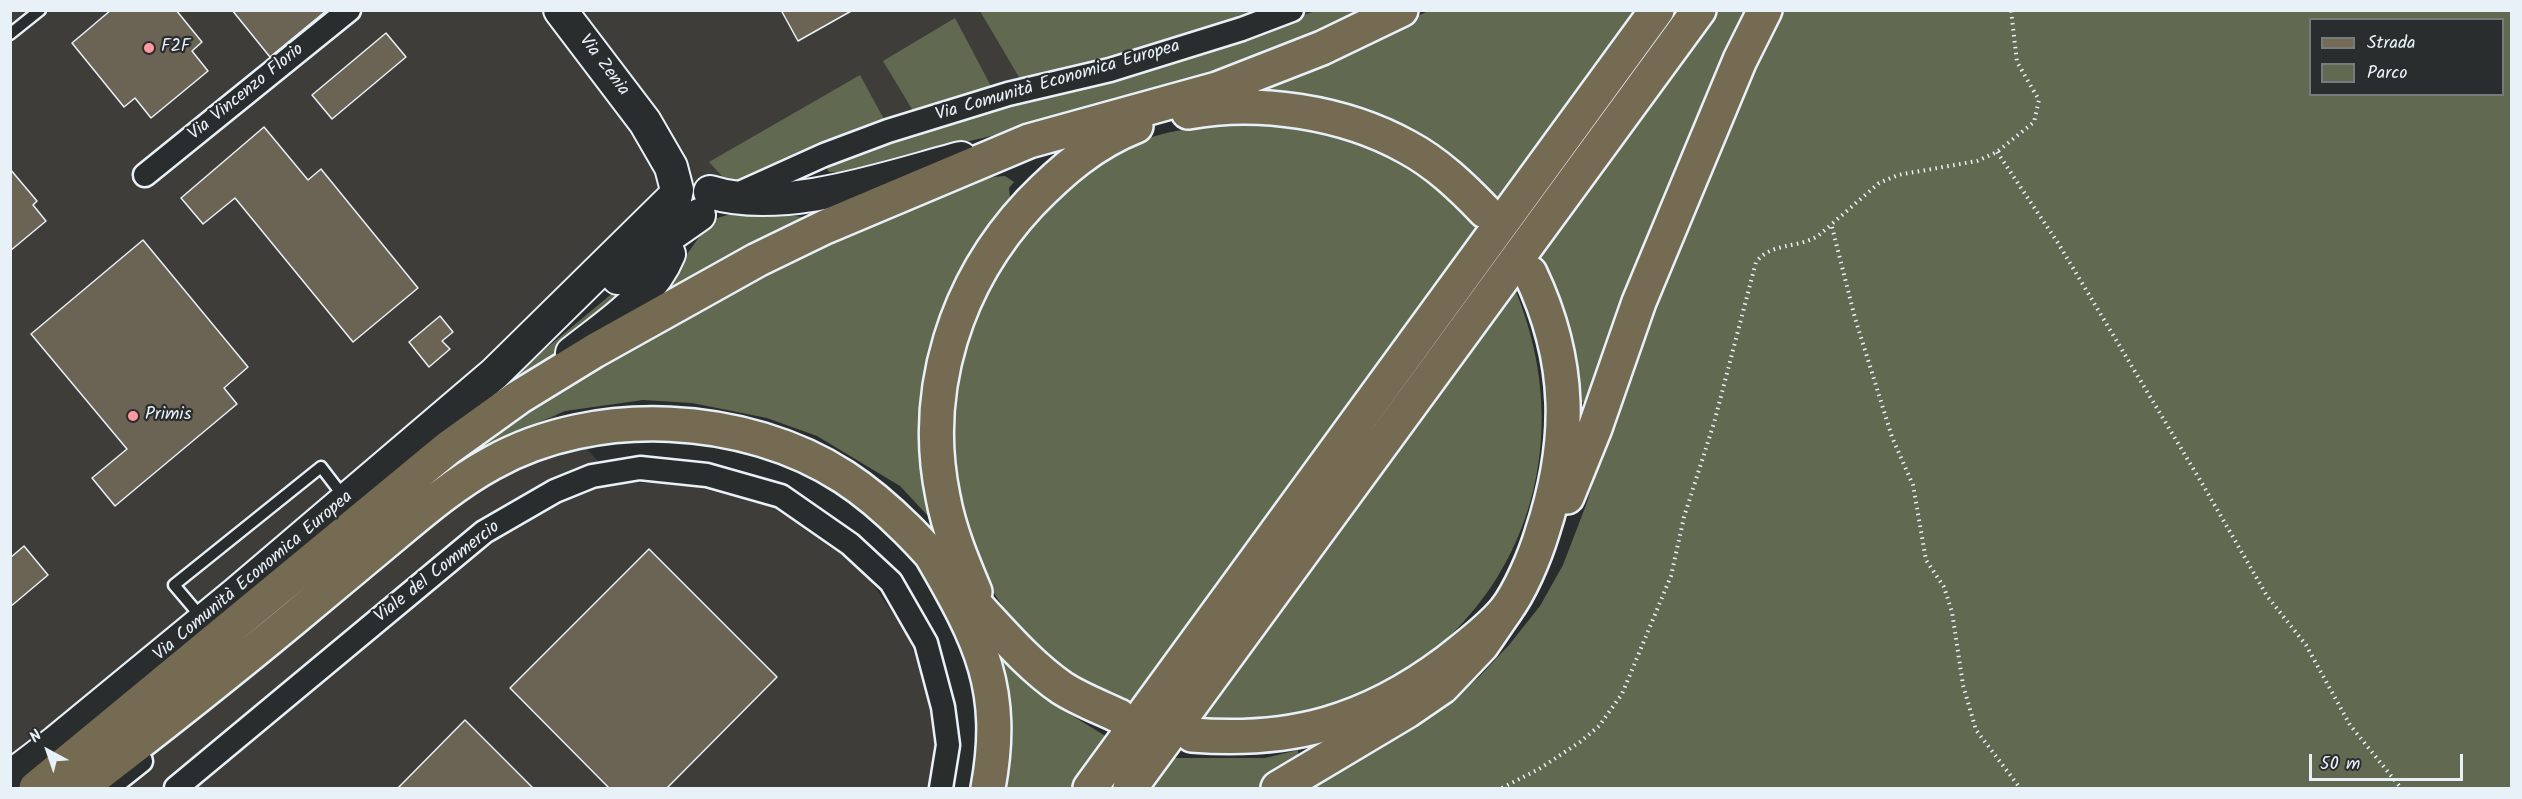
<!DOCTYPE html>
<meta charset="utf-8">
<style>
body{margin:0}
#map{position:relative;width:2522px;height:799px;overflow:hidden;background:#2a2d2e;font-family:Kalam,sans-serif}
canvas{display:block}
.frame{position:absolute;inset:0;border:12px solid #e8f1f8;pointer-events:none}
.legend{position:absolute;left:2309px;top:18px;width:195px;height:78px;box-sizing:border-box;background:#2a2d2e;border:2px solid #767b7f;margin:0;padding:8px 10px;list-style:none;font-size:18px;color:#e8f1f8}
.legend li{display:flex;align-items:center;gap:12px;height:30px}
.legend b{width:30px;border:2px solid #767b7f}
.north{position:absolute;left:18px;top:721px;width:60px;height:60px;-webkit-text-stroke:4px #2a2d2e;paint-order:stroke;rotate:320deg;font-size:16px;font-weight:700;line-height:24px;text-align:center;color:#e8f1f8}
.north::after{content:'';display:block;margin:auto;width:21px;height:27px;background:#e8f1f8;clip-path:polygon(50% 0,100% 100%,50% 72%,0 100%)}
.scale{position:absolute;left:2309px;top:754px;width:154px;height:27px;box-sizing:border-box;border:3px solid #e8f1f8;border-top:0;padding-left:8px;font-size:18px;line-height:21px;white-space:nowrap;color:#e8f1f8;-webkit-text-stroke:4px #2a2d2e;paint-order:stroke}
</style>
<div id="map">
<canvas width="2522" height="799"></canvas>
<div class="frame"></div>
<ul class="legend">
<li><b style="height:8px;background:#756b52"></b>Strada</li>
<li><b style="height:16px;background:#616a50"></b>Parco</li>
</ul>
<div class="north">N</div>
<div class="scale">50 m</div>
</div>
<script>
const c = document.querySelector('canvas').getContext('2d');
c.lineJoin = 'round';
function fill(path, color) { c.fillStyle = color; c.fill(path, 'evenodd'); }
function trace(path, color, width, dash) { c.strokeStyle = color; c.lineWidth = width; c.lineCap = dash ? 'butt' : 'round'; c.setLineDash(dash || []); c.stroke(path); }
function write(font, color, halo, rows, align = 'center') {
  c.font = font + ' Kalam,sans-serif'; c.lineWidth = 4.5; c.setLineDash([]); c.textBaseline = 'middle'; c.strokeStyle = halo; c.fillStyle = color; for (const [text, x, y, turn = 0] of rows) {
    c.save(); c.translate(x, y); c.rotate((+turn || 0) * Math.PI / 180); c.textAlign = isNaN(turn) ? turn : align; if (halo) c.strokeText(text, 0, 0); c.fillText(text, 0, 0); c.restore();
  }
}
fill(new Path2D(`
 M10 11H1315L1246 36 827 159 658 197 499 353 618 483H682L777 508 863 570 907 634 929 695 936 743 932 778 927 788H11Z`), '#3e3d39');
fill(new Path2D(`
 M980 11H1265L1231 25 1023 84Z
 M1315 11H1381L1189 84 1088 113 839 172H829L825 166 827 159 963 117 1246 36Z
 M1428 11H1640L1501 201C1447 153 1383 106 1310 97 1297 95 1282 96 1269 95L1271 79 1356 47Z
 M1715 11H1750C1690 139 1629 266 1590 403L1580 402C1572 346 1561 307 1539 255Z
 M1776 11H2511V788H1307L1381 742 1434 713 1479 677 1509 645 1540 606 1563 565 1586 505 1626 378ZM2310 20H2502V94H2310Z
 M955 18 993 90 915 114 883 61Z
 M860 75 886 123 732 182 723 177 709 162Z
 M1245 122C1261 123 1276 123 1292 124 1304 126 1316 130 1328 134 1392 151 1434 177 1478 228L1134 703C982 658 923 484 965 340 969 325 979 310 986 295 992 282 997 266 1006 254 1015 240 1030 227 1042 214 1064 191 1085 166 1114 152 1156 131 1199 126 1245 122Z
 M1005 176 1014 182 1009 188 1010 198C989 227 968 255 952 287 919 356 920 442 929 517L900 486 817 436 767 418 692 403 643 400 565 411 525 428 494 443 467 459 383 522 459 457 585 372 745 277 954 189 993 177Z
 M754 211 803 217 795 223 666 290 664 287 711 220 737 212Z
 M650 262 653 266 577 337 543 362 496 390Z
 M1514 287C1610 513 1445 741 1200 719Z
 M996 649 1029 683 1063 710 1107 737 1071 788H998Z
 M1298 750 1299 763 1260 788H1151L1174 758H1265Z`), '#616a50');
const building = new Path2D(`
 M111 10H176L202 42 192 51 208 71 151 118 135 98 124 107 72 43Z
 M232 10H327L270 57Z
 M781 10H853L798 41Z
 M386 33 406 57 332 119 312 95Z
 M264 127 308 180 321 169 418 288 353 342 235 198 203 224 181 198Z
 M10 169 37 201 33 205 46 221 10 251Z
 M143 240 248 367 224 388 237 404 115 506 92 478 127 449 31 334Z
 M440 316 453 332 442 341 450 349 429 367 409 342Z
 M24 546 48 575 10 607V558Z
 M649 549 777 677 666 789H610L510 688Z
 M465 720 534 789H397Z`);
fill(building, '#6b6353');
trace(building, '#e8f1f8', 1.5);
const lane = new Path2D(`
 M10 34 40 10
 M202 618 174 585 321 467 344 497`);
const street = new Path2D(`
 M145 175 349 10
 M733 196 824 155 888 131 1008 94 1110 70 1242 29 1292 10
 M107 788 141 761
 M176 788 484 532 555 491 592 476 640 468 707 475 781 496 850 544 891 582 926 643 943 707 948 745 941 788`);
const secondary = new Path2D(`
 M560 10 645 122 671 167 677 190
 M710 192C784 215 888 177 961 158
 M618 278 659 243 699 215
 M572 353C608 324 651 298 669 254L665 246 659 243
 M10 777 56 742 237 593 494 374 676 195`);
const primary = new Path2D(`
 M1188 112C1259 99 1344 112 1407 147 1437 163 1462 187 1485 211
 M1567 497 1595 428 1639 302 1740 60 1765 10
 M975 592C962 561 949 530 943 497 921 390 956 282 1030 203 1061 171 1093 143 1136 126
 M1192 735C1291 743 1367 722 1447 662 1466 647 1489 630 1505 611 1520 592 1535 556 1542 533 1572 442 1572 361 1530 273
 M36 788 448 448 519 397 594 351 757 260 825 227 1029 141 1217 89 1322 48 1401 10
 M80 788C152 733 223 677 293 619 327 591 361 562 395 534 426 508 457 482 492 463 596 405 745 413 844 477 898 512 941 566 984 614 1008 640 1033 668 1062 688 1079 699 1100 707 1119 716`);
const highway = new Path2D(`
 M933 558C981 641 1006 690 988 788
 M1090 788 1657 10
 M1130 788 1699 10
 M1278 788 1407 711 1442 687 1482 645 1506 610`);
trace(lane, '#e8f1f8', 15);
trace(street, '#e8f1f8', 27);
trace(secondary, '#e8f1f8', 36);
trace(primary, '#e8f1f8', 38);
trace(highway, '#e8f1f8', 38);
trace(new Path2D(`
 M1997 152 2058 243 2203 485 2267 596 2306 645 2350 725 2401 788
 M1832 227 1855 318 1892 437 1913 485 1926 560 1944 587 1952 612 1963 685 1976 730 2020 788
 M1502 788 1539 769 1580 742 1599 726 1622 694 1671 576 1684 517 1714 423 1756 262C1772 242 1796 249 1818 236L1879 183 1898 175 1977 161 1997 152 2034 122 2039 100 2017 62 2011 10`), '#e8f1f8', 4, [1.5, 4.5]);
trace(lane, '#2a2d2e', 10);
trace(street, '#2a2d2e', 22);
trace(secondary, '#2a2d2e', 32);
trace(primary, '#756b52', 33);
trace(highway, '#756b52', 33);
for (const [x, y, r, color] of [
 [149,48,6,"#ff9aa2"],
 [133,416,6,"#ff9aa2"]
]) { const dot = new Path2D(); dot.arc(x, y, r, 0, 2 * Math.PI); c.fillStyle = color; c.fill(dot); trace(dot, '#2a2d2e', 2); }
write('18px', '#e8f1f8', '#2a2d2e', [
 ["F2F",161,48],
 ["Primis",145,416]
], 'left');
write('18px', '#e8f1f8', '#2a2d2e', [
 ["Via Zenia",603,66,53],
 ["Via Comunità Economica Europea",1058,82,-16],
 ["Via Vincenzo Florio",247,93,-39],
 ["Viale del Commercio",438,573,-38],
 ["Via Comunità Economica Europea",254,577,-40]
]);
</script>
